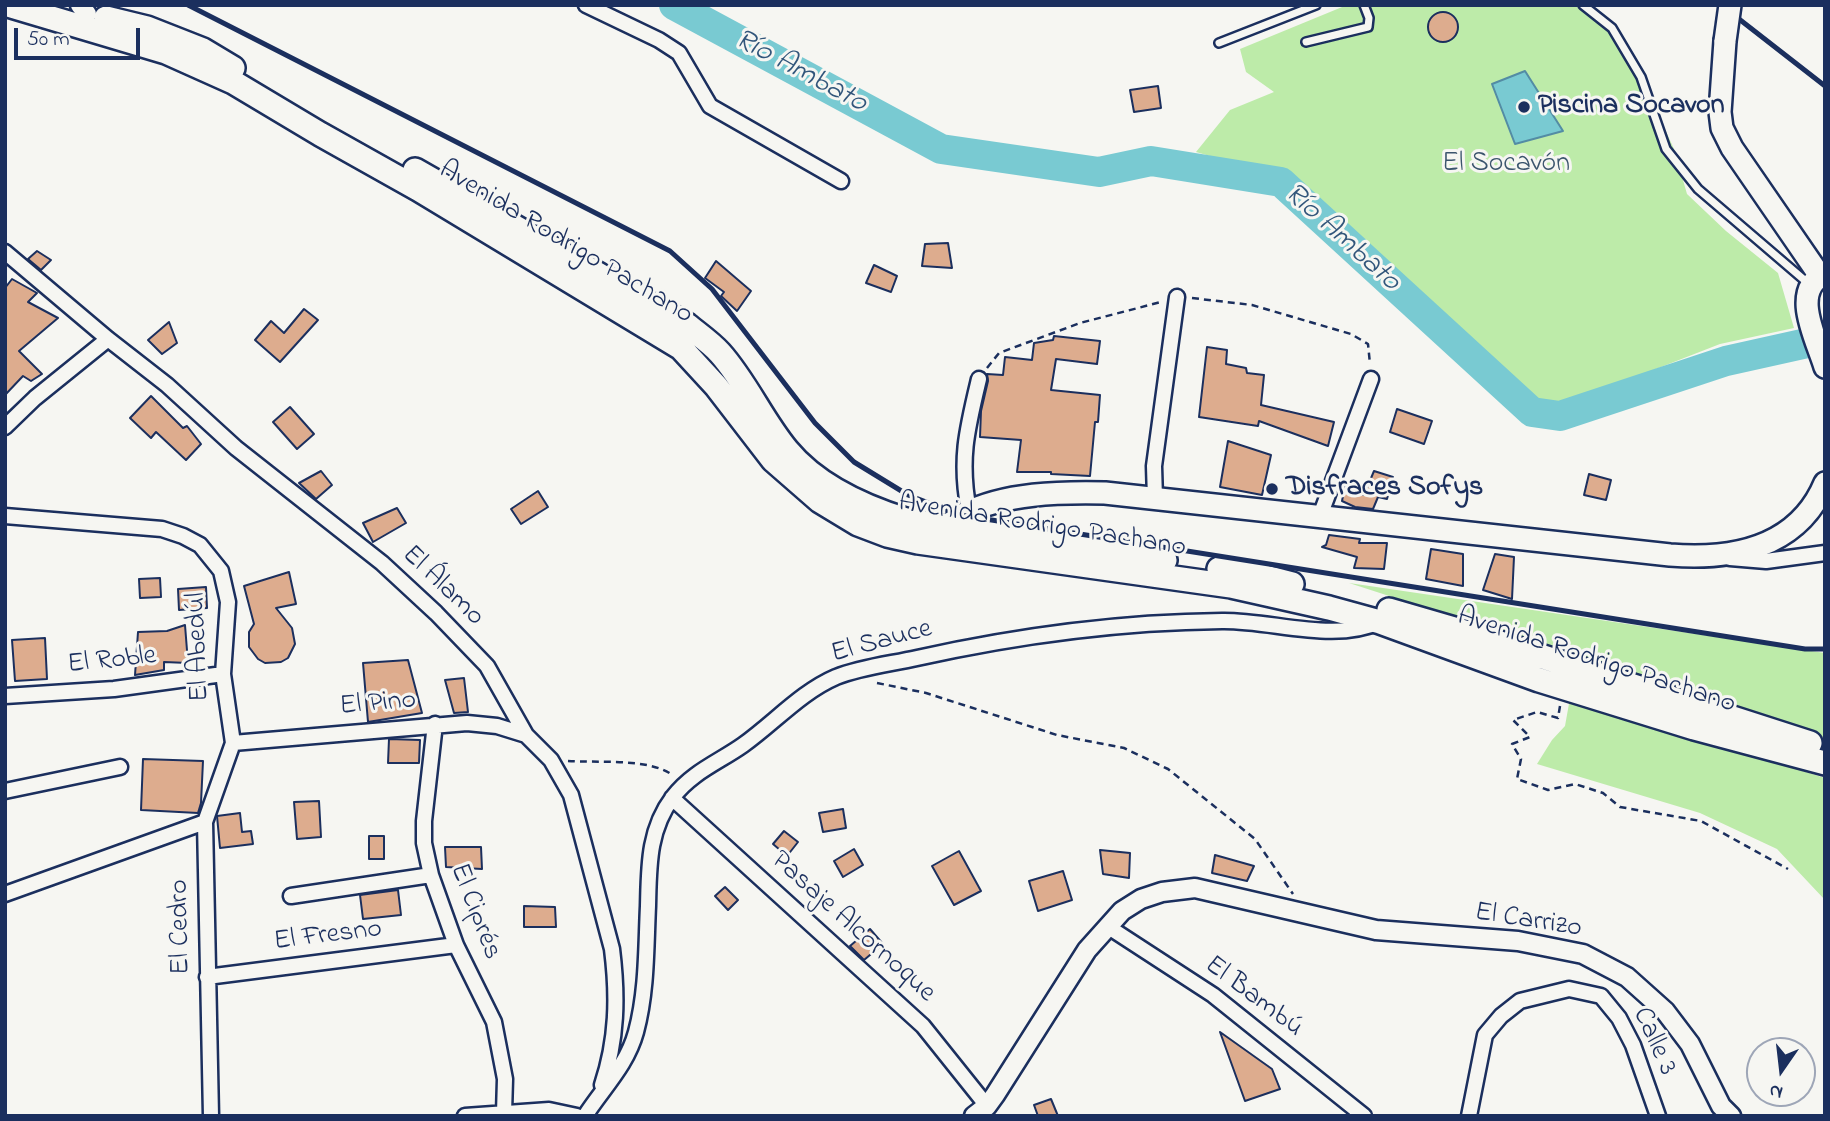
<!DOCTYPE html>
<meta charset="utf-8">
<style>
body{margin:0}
#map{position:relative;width:1830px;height:1121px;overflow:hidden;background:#f6f6f2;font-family:"Indie Flower",sans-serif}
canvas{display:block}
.frame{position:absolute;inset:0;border:7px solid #1b2f5e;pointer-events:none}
.north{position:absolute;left:1746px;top:1037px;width:70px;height:70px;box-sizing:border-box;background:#f6f6f2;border:2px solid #9ea6b7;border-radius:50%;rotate:194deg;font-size:19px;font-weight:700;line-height:28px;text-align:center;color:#1b2f5e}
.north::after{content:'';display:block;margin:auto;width:24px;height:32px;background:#1b2f5e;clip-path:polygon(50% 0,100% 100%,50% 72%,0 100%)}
.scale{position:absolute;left:14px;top:28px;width:126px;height:32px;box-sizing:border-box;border:4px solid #1b2f5e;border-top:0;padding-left:9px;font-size:21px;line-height:24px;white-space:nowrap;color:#1b2f5e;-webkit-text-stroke:5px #f6f6f2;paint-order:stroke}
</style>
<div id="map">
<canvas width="1830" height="1121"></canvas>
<div class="frame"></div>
<div class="north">N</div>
<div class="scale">50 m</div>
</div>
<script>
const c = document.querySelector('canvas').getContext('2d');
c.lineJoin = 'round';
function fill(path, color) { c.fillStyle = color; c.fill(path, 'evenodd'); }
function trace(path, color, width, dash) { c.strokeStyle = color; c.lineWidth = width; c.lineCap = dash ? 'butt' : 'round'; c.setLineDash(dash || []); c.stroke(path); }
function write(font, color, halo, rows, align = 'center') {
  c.font = font + ' "Indie Flower",sans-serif'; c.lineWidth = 6; c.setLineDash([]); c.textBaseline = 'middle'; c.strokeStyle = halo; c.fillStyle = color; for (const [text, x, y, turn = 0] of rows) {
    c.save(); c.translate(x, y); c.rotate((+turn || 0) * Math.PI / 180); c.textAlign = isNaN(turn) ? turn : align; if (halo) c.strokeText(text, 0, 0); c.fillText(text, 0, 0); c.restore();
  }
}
fill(new Path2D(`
 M1347 5H1574L1612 32 1641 77 1674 149 1687 194 1726 231 1778 273 1794 328 1720 344 1561 406 1535 403 1506 382 1405 287 1283 177 1196 152 1230 110 1274 92 1246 72 1240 49Z
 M1349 583 1825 653V738L1383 594Z
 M1570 698 1825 778V900L1777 849 1700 813 1537 764 1552 740 1565 726Z`), '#bdeba9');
const water = new Path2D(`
 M1525 71 1563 131 1515 144 1492 84Z`);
fill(water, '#79cad2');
trace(water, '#538ca4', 2);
trace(new Path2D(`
 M674 5 941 149 1099 172 1151 161 1281 182 1532 412 1560 416 1726 361 1825 339`), '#79cad2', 30);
const building = new Path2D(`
 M1428 27a15 15 0 1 1 30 0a15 15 0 1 1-30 0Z
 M1158 86 1161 108 1134 112 1130 90Z
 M948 243 952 268 922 266 925 244Z
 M37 251 51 260 41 270 28 259Z
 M716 261 751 291 737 311 721 296 724 292 705 278Z
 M874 265 897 276 891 292 866 283Z
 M12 279 37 293 28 302 58 318 19 351 42 374 31 381 23 376 5 395V288Z
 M304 309 318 320 280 362 255 340 271 321 284 333Z
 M169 322 177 343 162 354 148 340Z
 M1054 336 1100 341 1097 364 1056 359 1051 390 1100 395 1098 422H1095L1090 476 1051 474V472H1017L1021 440 980 437 981 411 988 381 987 374 1003 375 1005 357 1032 360 1034 343 1053 340Z
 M1207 347 1227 350 1226 364 1246 368 1247 373 1264 375 1261 405 1334 422 1328 446 1259 421 1258 426 1199 417Z
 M151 396 183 428 187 426 201 444 186 460 156 432 151 438 130 418Z
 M290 407 314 434 297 449 273 422Z
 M1397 409 1432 421 1424 444 1390 432Z
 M1228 441 1271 455 1262 495 1220 487Z
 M321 471 332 485 316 499 299 483Z
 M1374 471 1393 477 1387 499 1378 497 1373 509 1355 507 1342 501 1345 486 1364 495Z
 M1589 474 1611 480 1606 500 1584 495Z
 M538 491 548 507 521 524 511 509Z
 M397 508 406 523 373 542 363 523Z
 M1329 535 1360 539 1359 543H1387L1384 569 1354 568 1357 557 1322 547 1326 545Z
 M1431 549 1463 554V586L1426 579Z
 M1495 554 1514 557 1512 599 1483 590Z
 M289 572 296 604 276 608 292 628 295 644 288 658 281 662 265 663 258 659 249 647V632L254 624 244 586Z
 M160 578 161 597 140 598 139 579Z
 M206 587 207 608 179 610 178 589Z
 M185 625 188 663 164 662V670L135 675 138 632 167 631Z
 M45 638 47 679 15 681 12 640Z
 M408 660 422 713 368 722 363 663Z
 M464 678 468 712 454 713 445 680Z
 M389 739 420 740 419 763H388Z
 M143 759 203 761 201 803 198 813 141 810Z
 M319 801 321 837 297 839 294 802Z
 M843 809 846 828 823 832 819 813Z
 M240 813 242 832 251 831 253 844 220 848 217 816Z
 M784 831 798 842 787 856 773 844Z
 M369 836H384V859H369Z
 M445 847H481L482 869 446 867Z
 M854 849 863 865 843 877 834 861Z
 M1100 850 1130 853 1129 878 1103 874Z
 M959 851 981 891 954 905 932 866Z
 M1215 855 1254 866 1247 881 1212 873Z
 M1063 871 1072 900 1038 911 1029 881Z
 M725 887 738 900 728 910 715 896Z
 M398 890 401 915 363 919 360 895Z
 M524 906 555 907 556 927H524Z
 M870 929 883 944 864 960 850 946Z
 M1220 1032 1272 1069 1280 1089 1245 1101Z
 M1051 1099 1058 1116H1038L1034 1105Z`);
fill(building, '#ddac8e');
trace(building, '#1b2f5e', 2);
const service = new Path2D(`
 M1583 5 1612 28 1641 77 1666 149 1698 189 1809 284
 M1306 42 1368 27 1369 18 1364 5
 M1219 43 1316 5`);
const minor = new Path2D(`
 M586 5 659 40 679 53 710 106 841 181
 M5 252 108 339 167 385 236 448 382 563 436 613 487 666 526 735 551 760 571 795 612 949C618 997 617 1040 602 1085
 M5 427 35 398 108 339
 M1155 499 1154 466 1177 297
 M969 511C959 460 967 429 979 379
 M5 516 162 529 183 536 200 545 221 571 228 602 223 674 233 743 205 822 211 1116
 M1320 516 1371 379
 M1730 558 1766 561 1825 553
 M5 696 114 689 223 674
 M435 724 424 821V843L431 875 456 945 494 1022 505 1079 504 1113
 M233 743 467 723 497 726 526 735
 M5 791 120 767
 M672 798 923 1026 987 1106
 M5 894 205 822
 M291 896 431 875
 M1107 926 1213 995 1364 1116
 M207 977 456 945
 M465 1116 549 1110 577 1116
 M585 1116C604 1087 627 1065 636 1032 647 991 646 948 648 906 649 867 648 830 673 797 692 772 719 762 743 745 774 723 801 692 836 677 861 667 890 664 917 658 1016 636 1120 622 1222 621 1271 620 1334 643 1379 622
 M1469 1116 1485 1035 1501 1016 1520 1001 1569 989 1601 996 1619 1018 1633 1045 1658 1116`);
const tertiary = new Path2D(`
 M80 5 87 14
 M974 1116 987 1106 995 1095 1087 950 1122 911 1141 899 1162 892 1195 888 1376 930 1518 941 1583 954 1627 977 1665 1011 1690 1044 1721 1106 1731 1116`);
const secondary = new Path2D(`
 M1725 41 1720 112 1722 128 1732 148 1820 276
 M1825 274C1789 290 1817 340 1825 367
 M946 537V526C952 523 957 517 964 514 1005 493 1060 492 1105 493L1670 555C1732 560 1798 548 1825 483`);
const primary = new Path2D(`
 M8 5 166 52 233 82 320 134 418 189 681 348 716 386 773 460 820 501 858 524 887 535 918 542 1231 586 1329 608 1380 622 1539 680 1694 728 1825 763
 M106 18 147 28 203 50 233 68
 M415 170 687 325C698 334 711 343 720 353 746 382 762 420 787 450 816 485 864 507 906 520L1165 560
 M1219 569 1253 574 1292 584
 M1389 610 1475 635 1810 743`);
trace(service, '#1b2f5e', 12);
trace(minor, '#1b2f5e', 19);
trace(tertiary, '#1b2f5e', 23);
trace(secondary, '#1b2f5e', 26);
trace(primary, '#1b2f5e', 28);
trace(new Path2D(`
 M1192 298 1252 305 1351 334 1368 344 1370 364
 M987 368 999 353 1080 323 1161 302
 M877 683 926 693 1057 735 1124 748 1168 769 1255 839 1293 894
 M1560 706 1558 718 1537 712 1513 720 1530 737 1512 744 1521 759 1517 779 1548 790 1575 784 1603 793 1620 807 1701 821 1788 869
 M568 761C597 763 647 758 671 774`), '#1b2f5e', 2.5, [7, 5]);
trace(service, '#f6f6f2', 7);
trace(minor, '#f6f6f2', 14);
trace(tertiary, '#f6f6f2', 18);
trace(secondary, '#f6f6f2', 21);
trace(primary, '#f6f6f2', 23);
trace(new Path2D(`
 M188 5 670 251 712 289 815 423 854 462 908 495 960 515 1805 649H1825
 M1721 5 1825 86`), '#1b2f5e', 5);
const secondaryBridge = new Path2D(`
 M1725 41 1730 5`);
trace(secondaryBridge, '#1b2f5e', 26, []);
trace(secondaryBridge, '#f6f6f2', 21);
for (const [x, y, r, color] of [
 [1524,107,7,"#1b2f5e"],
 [1272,489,7,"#1b2f5e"]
]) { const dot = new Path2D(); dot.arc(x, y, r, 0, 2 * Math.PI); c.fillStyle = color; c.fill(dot); trace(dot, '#f6f6f2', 2.5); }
write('bold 28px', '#1b2f5e', '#f6f6f2', [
 ["Piscina Socavon",1538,107],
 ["Disfraces Sofys",1286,489]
], 'left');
write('28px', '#3b556d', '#f6f6f2', [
 ["El Socavón",1506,165]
]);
write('28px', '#1b2f5e', '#f6f6f2', [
 ["Avenida Rodrigo Pachano",565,244,31],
 ["Avenida Rodrigo Pachano",1042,527,9],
 ["El Álamo",442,587,44],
 ["El Sauce",882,643,-15],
 ["El Abedúl",200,647,-92],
 ["El Roble",112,662,-6],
 ["Avenida Rodrigo Pachano",1596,662,18],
 ["El Pino",378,705,-5],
 ["El Ciprés",474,912,69],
 ["El Carrizo",1528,922,9],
 ["El Cedro",182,927,-91],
 ["Pasaje Alcornoque",852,928,42],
 ["El Fresno",328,937,-7],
 ["El Bambú",1253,998,37],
 ["Calle 3",1653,1042,66]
]);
write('italic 30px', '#32567b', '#f6f6f2', [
 ["Río Ambato",800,73,28],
 ["Río Ambato",1341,239,42]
]);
</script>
